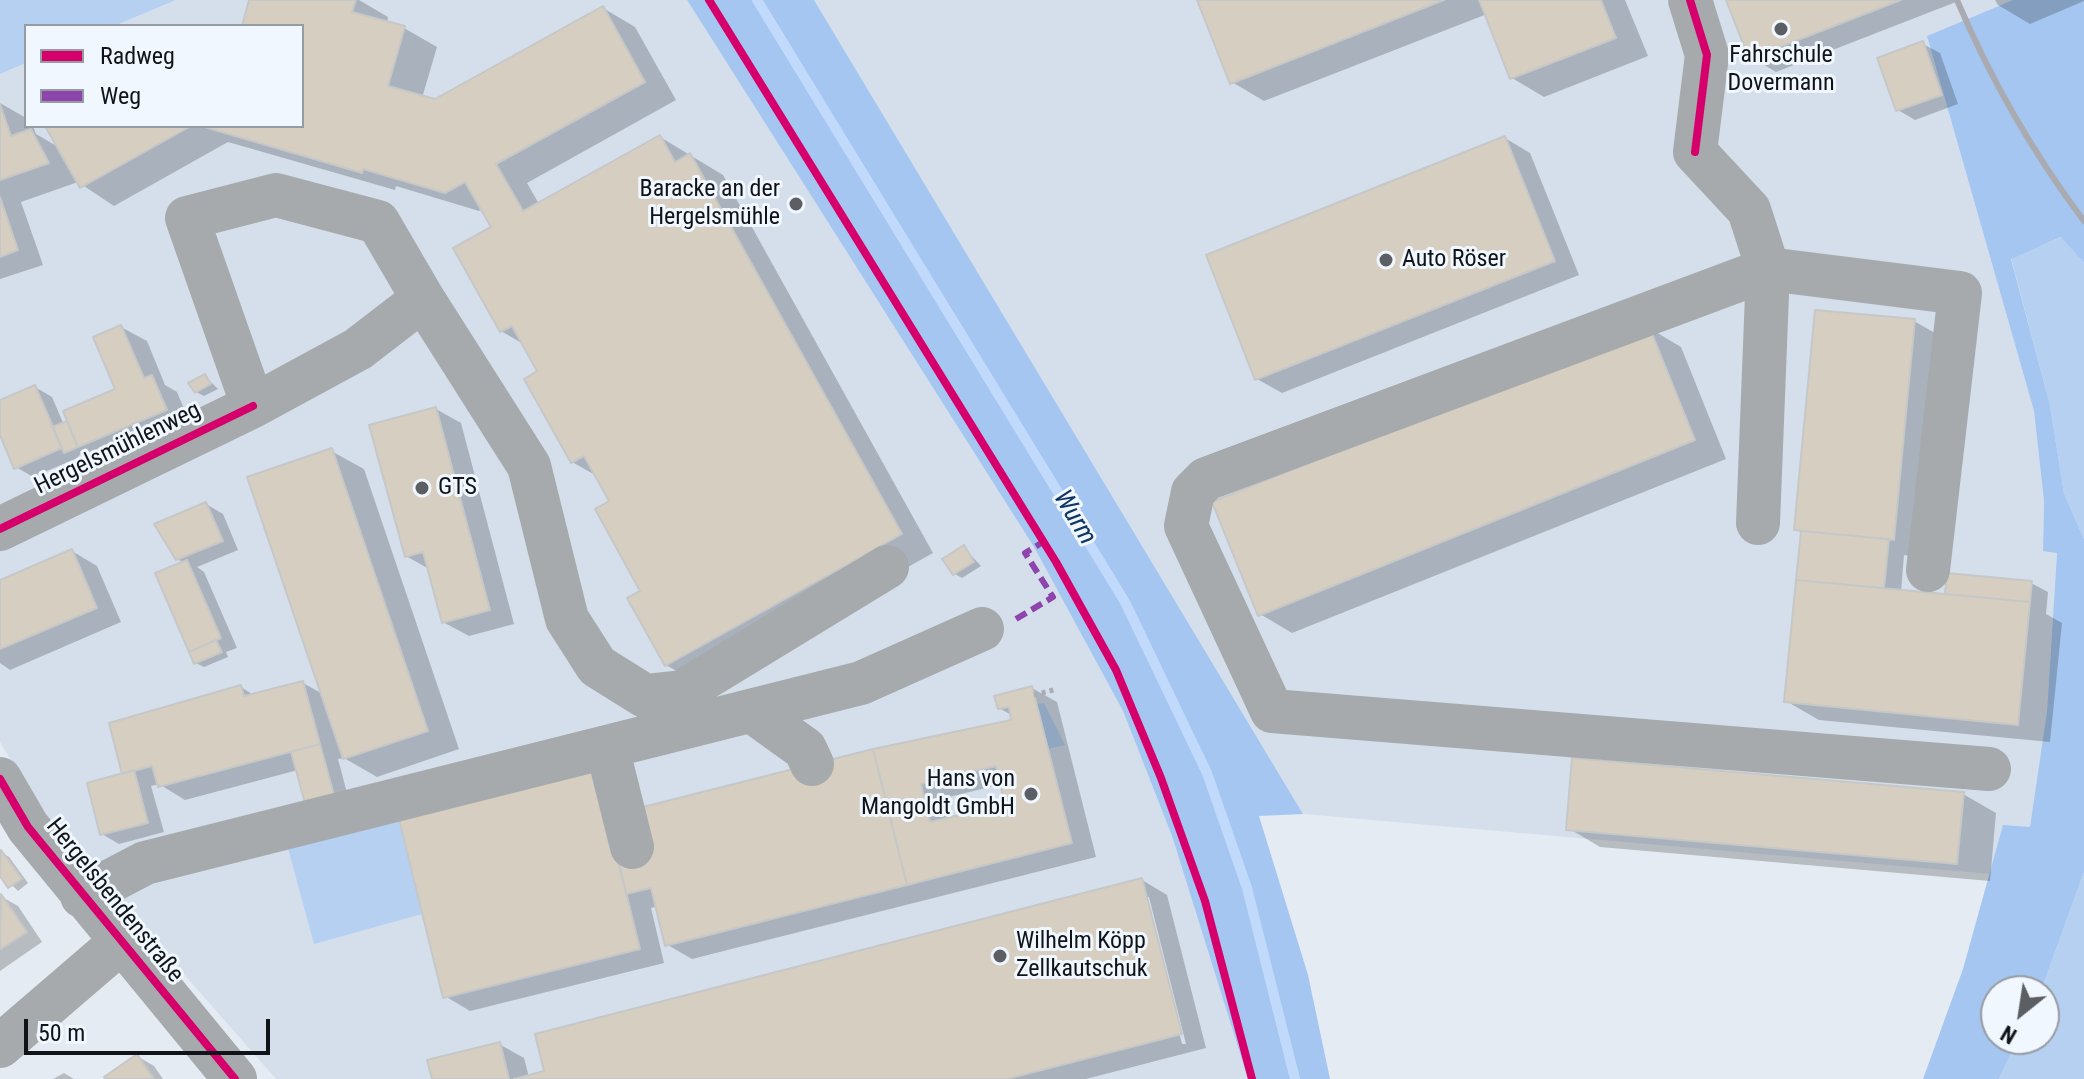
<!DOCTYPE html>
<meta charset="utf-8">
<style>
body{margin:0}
#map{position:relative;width:2084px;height:1079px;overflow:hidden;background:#e5ebf2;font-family:"Roboto Condensed",sans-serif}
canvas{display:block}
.legend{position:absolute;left:24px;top:24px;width:280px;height:104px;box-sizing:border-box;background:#f1f7ff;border:2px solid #979ca3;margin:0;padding:10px 14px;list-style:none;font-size:24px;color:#101418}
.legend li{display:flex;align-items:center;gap:16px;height:40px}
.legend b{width:40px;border:2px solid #979ca3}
.north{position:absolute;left:1980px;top:975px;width:80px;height:80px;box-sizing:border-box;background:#f1f7ff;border:2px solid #979ca3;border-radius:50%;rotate:210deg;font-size:22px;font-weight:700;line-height:32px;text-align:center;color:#101418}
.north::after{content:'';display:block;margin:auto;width:28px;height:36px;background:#5b5f64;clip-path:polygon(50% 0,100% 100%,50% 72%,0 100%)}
.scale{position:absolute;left:24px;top:1019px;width:246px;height:36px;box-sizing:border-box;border:4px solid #101418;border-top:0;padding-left:10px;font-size:24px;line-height:28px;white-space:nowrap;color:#101418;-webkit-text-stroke:6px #f1f7ff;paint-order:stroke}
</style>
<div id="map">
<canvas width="2084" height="1079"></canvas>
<ul class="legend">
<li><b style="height:10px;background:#d6006c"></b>Radweg</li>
<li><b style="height:10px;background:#8e44ad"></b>Weg</li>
</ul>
<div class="north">N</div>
<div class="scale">50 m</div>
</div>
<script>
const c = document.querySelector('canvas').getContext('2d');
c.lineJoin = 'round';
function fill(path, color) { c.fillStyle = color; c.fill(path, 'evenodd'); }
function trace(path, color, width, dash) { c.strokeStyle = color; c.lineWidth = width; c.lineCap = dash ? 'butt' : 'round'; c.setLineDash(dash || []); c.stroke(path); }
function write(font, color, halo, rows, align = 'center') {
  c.font = font + ' "Roboto Condensed",sans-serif'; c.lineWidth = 6; c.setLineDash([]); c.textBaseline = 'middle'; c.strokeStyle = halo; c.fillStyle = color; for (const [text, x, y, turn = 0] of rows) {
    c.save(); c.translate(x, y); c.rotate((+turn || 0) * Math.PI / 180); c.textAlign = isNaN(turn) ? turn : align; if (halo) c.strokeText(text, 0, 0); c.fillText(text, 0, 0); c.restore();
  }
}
fill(new Path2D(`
 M176 0H687L1034 547 1123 711 1172 836 1248 1079H276L44 815 0 742V74L26 63V126H302V26H114Z
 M814 0H2013L1927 36 2034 411 2044 501 2043 550 2057 552 2047 711 2030 828 2003 826 1990 874 1303 814Z`), '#d4dfeb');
fill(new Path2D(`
 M0 0H176L114 26H26V63L0 74Z
 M2062 237 2084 263V539L2064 493 2050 405 2011 258Z
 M1044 703 1065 745 1048 749 1037 704Z
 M397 812 422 914 314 944 286 841Z
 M2084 872V1079H1999L2018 1039H2044V991H2041Z`), '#b6d0f2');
fill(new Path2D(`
 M687 0H814L1303 814 1259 816 1308 975 1330 1079H1248L1172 836 1123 711 1034 547Z
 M2013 0H2084V263L2061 237 2011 259 2050 405 2064 493 2084 539V872L2041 991H1996V1039H2018L1999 1079H1923L1963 969 2003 825 2030 827 2047 711 2057 553 2043 551 2044 501 2034 411 1927 36Z`), '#a5c6f0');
fill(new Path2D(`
 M252 0H359L388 17 387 23 404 28 437 47 422 98 435 101 603 8 635 27 676 100 527 183 539 204 660 137 723 175 933 553 699 684 666 665 612 502 597 476 572 462 540 372 525 345 501 331 494 228 483 208 479 211 396 186 395 190 228 142 114 206 78 182 21 202 43 265 0 279V103L26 118V126H33L36 134 60 148 48 126H302V26H244Z
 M1199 0H1625L1648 56 1544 97 1512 78 1487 14 1264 101 1232 82Z
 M1728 0H1955L1956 2 1776 72 1751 57Z
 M1995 0H2084V1L2030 24 1998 5Z
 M1923 44 1940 53 1958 104 1915 120 1898 110Z
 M1505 138 1530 153 1579 275 1282 393 1257 379Z
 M1914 321 1947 340 1927 558 1904 555 1901 592 1947 596 1949 575 2031 583 2048 592 2046 614 2062 623 2050 742 1819 720 1786 701 1804 582 1798 578 1802 533 1796 529Z
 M121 327 147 341 165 385 177 392 191 425 105 460 85 449 77 458 33 477 16 467 0 429V402L35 387 52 397 64 425 70 422 118 390Z
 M1649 328 1681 347 1726 459 1292 633 1260 614Z
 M205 376 218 389 204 396 196 392Z
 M436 409 461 423 514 624 469 636 443 622 429 569 406 556Z
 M331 451 364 469 459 749 377 777 344 758 338 759 351 808 298 770 185 800 159 784 151 786 164 832 119 844 102 834 124 775 241 687 255 696 303 683 323 694Z
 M206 504 223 514 238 550 197 567 204 572 237 648 226 652 228 657 204 667 196 663 185 563 177 559Z
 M964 548 981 566 962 578 955 574Z
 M72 551 97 566 121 622 10 670 0 663V582Z
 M1032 688 1057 702 1096 857 692 959 666 944 658 906 651 908 664 963 470 1011 445 996 636 848 1014 721 1013 716 999 708ZM1002 784 1008 805 950 819 945 798Z
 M1963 794 1996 813 1990 881 1600 847 1568 828Z
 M1 852 9 857 28 883 18 891 0 873Z
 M1142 880 1167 895 1206 1048 1086 1079H434L499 1044 524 1058 529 1077ZM1145 897H1149L1186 1044H1182Z
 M0 896 18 906 42 942 0 971Z
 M137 1056 154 1066 163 1079H108Z
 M64 1073 74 1079H53Z`), '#0003');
trace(new Path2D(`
 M757 0 1125 602 1207 773 1247 888 1295 1079`), '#c1dafb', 10);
const building = new Path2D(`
 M249 0H356L352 12 405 26 388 86 435 99 603 6 645 82 496 164 523 211 660 135 675 162 690 153 902 534 665 666 627 598 640 591 595 509 609 501 584 456 571 463 524 379 537 371 512 326 500 332 453 248 491 227 465 182 445 193 363 169 362 173 201 126H302V26H242Z
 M1197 0H1444L1230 84Z
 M1479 0H1601L1616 38 1510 79Z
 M1726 0H1901L1749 59Z
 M1923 41 1942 95 1896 111 1877 58Z
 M0 104 11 136 31 129 49 163 0 180Z
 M45 126H191L80 188Z
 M1505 136 1555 261 1255 380 1206 255Z
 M0 197 18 250 0 257Z
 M1815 310 1915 319 1894 540 1794 530Z
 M121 325 144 378 152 375 167 410 78 447 63 411 115 389 93 337Z
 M1649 326 1695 440 1258 616 1212 502Z
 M205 374 211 384 195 393 188 383Z
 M35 385 62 448 14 469 0 435V400Z
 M436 407 490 610 442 623 423 552 405 557 369 425Z
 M67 421 78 447 64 453 52 427Z
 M332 448 428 731 343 759 247 477Z
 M206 502 223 541 176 560 154 524Z
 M1801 531 1889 539 1884 588 1796 580Z
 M964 545 974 562 953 575 942 559Z
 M72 549 97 608 0 649V580Z
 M187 560 221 638 189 652 155 573Z
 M1947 573 2032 581 2030 602 1945 594Z
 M1796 580 2030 602 2018 725 1784 702Z
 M216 640 222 652 194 664 189 652Z
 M303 681 320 744 158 787 152 766 122 774 109 723 241 685 244 696Z
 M1032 686 1072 843 907 885 873 749 1011 720 1009 707 998 709 994 696ZM996 766 1005 804 930 822 921 784Z
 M320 744 335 799 306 807 291 752Z
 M873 749 907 885 665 946 651 888 626 894 616 853 631 810Z
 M1572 758 1964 792 1957 864 1566 830Z
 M595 767 640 949 443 998 398 815Z
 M134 770 148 823 100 835 87 783Z
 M1 850 22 879 8 888 0 876Z
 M1142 878 1182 1034 1007 1079H514L544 1071 535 1034Z
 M1 894 27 932 1 949 0 947Z
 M500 1042 509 1079H432L427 1060Z
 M137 1054 154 1079H105L104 1077Z`);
fill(building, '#d7cec2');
trace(building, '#c6c7c7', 2);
trace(new Path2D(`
 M1034 695 1057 689`), '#aaaeb1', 5, [4, 4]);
trace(new Path2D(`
 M1690 0 1707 55 1695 152 1749 210 1768 269 1758 523
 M276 195 378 222 423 299 358 349 253 406 187 218Z
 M423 299 529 466 567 619 597 666 645 696 682 692 887 567
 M0 529 253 406
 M1928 570 1960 293 1768 269 1206 479 1193 492 1186 526 1272 711 1989 769
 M752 711 805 749 812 764
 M607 747 632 847
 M0 779 28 827 235 1079
 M82 896 145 863 861 683 982 629
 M0 1046 121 942`), '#a6aaac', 44);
trace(new Path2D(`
 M1957 0C1991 80 2032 152 2084 221`), '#a9abb1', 6);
trace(new Path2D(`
 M1016 619 1053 597 1025 553 1043 542`), '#8e44ad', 6, [12, 6]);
trace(new Path2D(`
 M709 0 1056 562 1116 670 1161 778 1205 901 1252 1079
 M1690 0 1707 55 1695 152
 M0 529 253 406
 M0 779 28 827 235 1079`), '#d6006c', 8);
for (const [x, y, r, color] of [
 [1781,29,8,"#5b5f64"],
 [796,204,8,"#5b5f64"],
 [1386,260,8,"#5b5f64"],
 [422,488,8,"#5b5f64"],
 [1031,794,8,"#5b5f64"],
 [1000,956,8,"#5b5f64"]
]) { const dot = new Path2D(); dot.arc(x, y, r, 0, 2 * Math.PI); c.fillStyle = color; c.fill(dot); trace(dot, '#f1f7ff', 3); }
write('24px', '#101418', '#f1f7ff', [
 ["Fahrschule",1781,56,"center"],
 ["Dovermann",1781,84,"center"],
 ["Baracke an der",780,190,"right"],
 ["Hergelsmühle",780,218,"right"],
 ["Auto Röser",1402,260],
 ["GTS",438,488],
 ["Hans von",1015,780,"right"],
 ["Mangoldt GmbH",1015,808,"right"],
 ["Wilhelm Köpp",1016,942],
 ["Zellkautschuk",1016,970]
], 'left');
write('24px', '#101418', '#f1f7ff', [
 ["Hergelsmühlenweg",118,449,-26],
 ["Hergelsbendenstraße",114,901,51]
]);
write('italic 26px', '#0f3561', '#f1f7ff', [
 ["Wurm",1074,518,59]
]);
</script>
